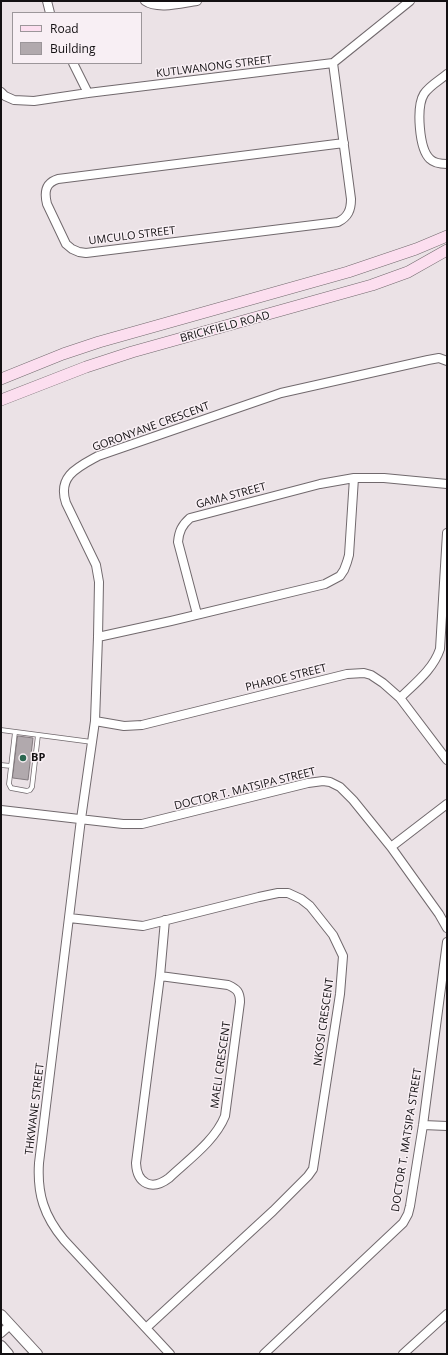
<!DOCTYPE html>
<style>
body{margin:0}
#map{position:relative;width:448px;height:1355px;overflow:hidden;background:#ebe2e6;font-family:"Open Sans",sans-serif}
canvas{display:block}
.frame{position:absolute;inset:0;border:2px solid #131012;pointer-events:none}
.legend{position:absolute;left:12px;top:12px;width:130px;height:52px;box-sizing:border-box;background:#f8eff4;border:1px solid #9c969a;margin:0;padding:5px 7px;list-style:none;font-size:12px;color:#131012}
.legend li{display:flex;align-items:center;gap:8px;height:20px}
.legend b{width:20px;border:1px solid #9c969a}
</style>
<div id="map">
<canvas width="448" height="1355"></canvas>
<div class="frame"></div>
<ul class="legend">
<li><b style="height:5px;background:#fcdeef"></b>Road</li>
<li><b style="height:11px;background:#b1a9ad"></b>Building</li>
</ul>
</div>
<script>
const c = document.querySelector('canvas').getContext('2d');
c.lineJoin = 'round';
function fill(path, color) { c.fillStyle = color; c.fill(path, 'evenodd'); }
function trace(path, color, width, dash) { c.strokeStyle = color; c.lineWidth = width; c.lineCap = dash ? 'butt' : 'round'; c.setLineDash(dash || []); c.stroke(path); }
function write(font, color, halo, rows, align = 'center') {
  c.font = font + ' "Open Sans",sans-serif'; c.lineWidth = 3; c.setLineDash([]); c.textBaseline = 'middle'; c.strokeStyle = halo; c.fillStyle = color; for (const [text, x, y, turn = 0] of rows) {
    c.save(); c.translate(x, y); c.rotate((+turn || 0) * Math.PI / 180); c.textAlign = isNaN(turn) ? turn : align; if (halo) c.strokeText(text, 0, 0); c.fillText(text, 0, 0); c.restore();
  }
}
const building = new Path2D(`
 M18 736 33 738 28 780 13 778Z`);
fill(building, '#b1a9ad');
trace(building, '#837b7f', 1);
const service = new Path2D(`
 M1 730 92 742
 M15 732 9 784 11 788 27 791 30 790 32 787 38 735
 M1 765 11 766`);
const minor = new Path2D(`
 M47 1 50 13
 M145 1C158 10 182 3 197 1
 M73 63 88 93
 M333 63 351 199C351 210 348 217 338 222L86 253 79 252 72 249 66 244 47 204C44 192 45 183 58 179L344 143
 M447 74C440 80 429 86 424 94 416 107 419 149 430 159 434 163 441 164 447 164
 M1 92 5 96 14 100 34 101 88 93 333 63 410 1
 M197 614 178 542C179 531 182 525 190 518L320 484 354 478H384L447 484
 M98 637 171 621 325 584 340 576 344 570 347 562 349 555 354 478
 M400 698C414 684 433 670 440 649L447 533
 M95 721 124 726 142 725 347 674 364 673 371 675 383 683 400 698 447 760
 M1 810 123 824H142L308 783 323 781 330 782 340 787 353 800 391 847 439 914 447 928
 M391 847 447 804
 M69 918 143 926 259 897 278 893H288L301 899 310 906 333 935 343 956 340 994 313 1169 308 1176 273 1211 146 1328
 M160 976 228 985C237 989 240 992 240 1002L225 1116C215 1141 188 1160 169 1178 152 1191 137 1184 136 1163L160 976 165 920
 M423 1125 447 1126
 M1 1333 10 1325
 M170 1354 64 1240C44 1216 37 1194 39 1163L81 819 95 721 98 637 99 582 96 565 66 503C57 476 78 467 98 456L281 393 428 360 439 358 447 361
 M264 1354 403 1223 408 1214 410 1206 423 1125 447 942
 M403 1354 447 1314`);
const tertiary = new Path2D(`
 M1 1315 37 1354
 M1 1346 8 1354`);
const secondary = new Path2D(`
 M1 379 63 354 99 342 348 272 416 249 447 236
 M1 400 86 367 132 352 372 285 408 272 447 250`);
trace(service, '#71696d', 5.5);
trace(minor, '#71696d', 10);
trace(tertiary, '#71696d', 12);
trace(secondary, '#71696d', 12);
trace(service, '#fff', 4);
trace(minor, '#fff', 8);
trace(tertiary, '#fff', 10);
trace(secondary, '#fcdeef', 11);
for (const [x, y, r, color] of [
 [23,758,4,"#2c6751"]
]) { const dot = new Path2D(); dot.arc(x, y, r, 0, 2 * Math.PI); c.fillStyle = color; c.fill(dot); trace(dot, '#f8eff4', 1.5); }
write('11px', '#131012', '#f8eff4', [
 ["KUTLWANONG STREET",214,67,-7],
 ["UMCULO STREET",132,236,-7],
 ["BRICKFIELD ROAD",225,327,-15],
 ["GORONYANE CRESCENT",151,427,-20],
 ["GAMA STREET",231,496,-15],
 ["PHAROE STREET",286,678,-14],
 ["DOCTOR T. MATSIPA STREET",245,789,-14],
 ["NKOSI CRESCENT",324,1022,-82],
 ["MAELI CRESCENT",221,1065,-82],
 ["THKWANE STREET",35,1109,-83],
 ["DOCTOR T. MATSIPA STREET",407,1140,-81]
]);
write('bold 11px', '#131012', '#f8eff4', [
 ["BP",31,758]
], 'left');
</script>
